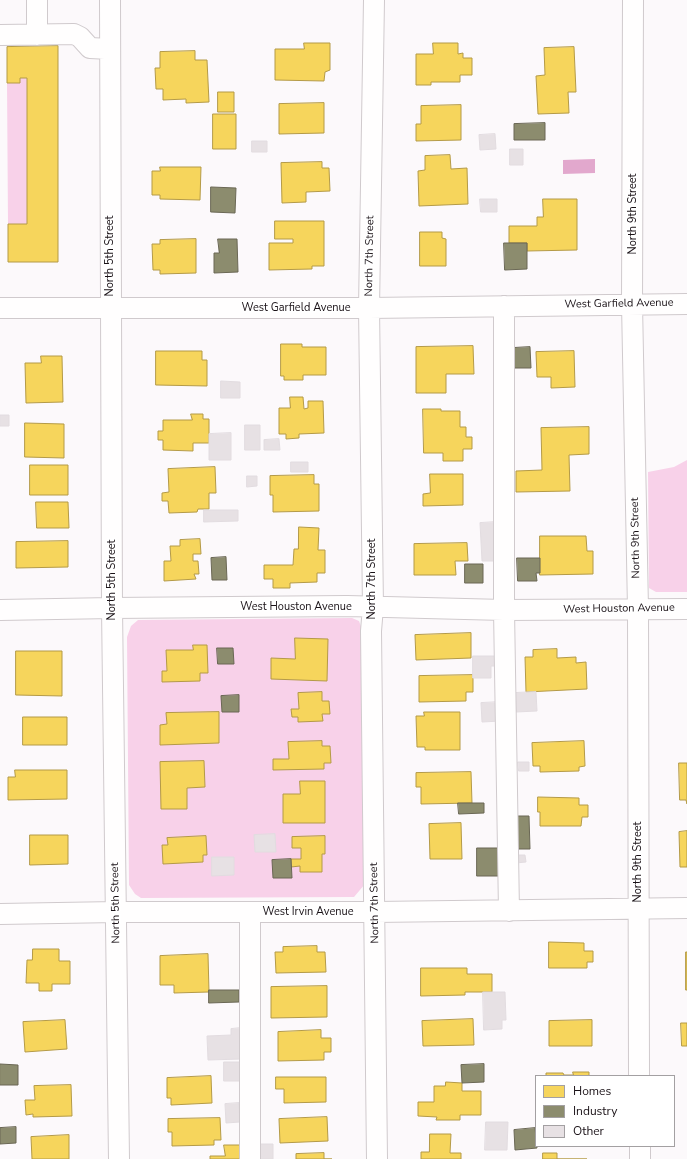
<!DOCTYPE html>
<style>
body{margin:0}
#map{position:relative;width:687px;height:1159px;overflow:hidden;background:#fcf9fb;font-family:"Nunito Sans",sans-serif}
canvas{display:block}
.legend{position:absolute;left:535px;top:1075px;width:140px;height:72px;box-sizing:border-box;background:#fff;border:1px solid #a3a0a2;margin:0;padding:5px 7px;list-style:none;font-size:12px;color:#1a1217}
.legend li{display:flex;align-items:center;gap:8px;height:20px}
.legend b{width:20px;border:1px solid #a3a0a2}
</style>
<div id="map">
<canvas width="687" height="1159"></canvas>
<ul class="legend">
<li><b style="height:11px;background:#f6d55c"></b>Homes</li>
<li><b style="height:11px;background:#8c8c6e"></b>Industry</li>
<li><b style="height:11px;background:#e7e1e4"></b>Other</li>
</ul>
</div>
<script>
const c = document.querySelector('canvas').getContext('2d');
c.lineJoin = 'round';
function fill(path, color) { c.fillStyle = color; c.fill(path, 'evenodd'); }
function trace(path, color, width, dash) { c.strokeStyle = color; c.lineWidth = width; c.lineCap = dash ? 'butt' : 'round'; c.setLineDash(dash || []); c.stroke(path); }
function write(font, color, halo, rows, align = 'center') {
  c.font = font + ' "Nunito Sans",sans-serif'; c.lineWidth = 4; c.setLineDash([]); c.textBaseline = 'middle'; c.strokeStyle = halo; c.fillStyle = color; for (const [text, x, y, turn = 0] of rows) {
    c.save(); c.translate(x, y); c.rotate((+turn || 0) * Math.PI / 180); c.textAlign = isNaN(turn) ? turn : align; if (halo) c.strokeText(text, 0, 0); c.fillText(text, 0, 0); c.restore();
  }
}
fill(new Path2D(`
 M20 78H27V224H8L7 83Z
 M687 460V592H656L649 588 648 472 674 467Z
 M352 618 359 621 364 635 365 884 354 897 141 898 135 894 129 885 127 637 131 626 138 620Z`), '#f8d1e9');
fill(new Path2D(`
 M595 159V173L563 174V160Z`), '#e2a8cd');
const homes = new Path2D(`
 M304 43H330V70L325 72 324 81 275 80V49H304Z
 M433 43H458V54L463 53V58H472V75H460V82H431V85H416V54H433Z
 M58 46V262H8V224H27V78H20V83H7V47Z
 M574 47 576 92H568L569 113 538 114 536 76 545 75 544 48Z
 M195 51V60H207L209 102 186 103V99L163 100V89H156L155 68H160V52Z
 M218 92H234V112H218Z
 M324 103V133L279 134V104Z
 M461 105V140L416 141V124H421V106Z
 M213 114H236V149H213Z
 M450 155 451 169 467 168 468 204 419 206 418 171 425 170V156Z
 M322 162V168H329L330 191 306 192V202L282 203 281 163Z
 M160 167H201L200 200 160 199V195H152V171H160Z
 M543 199H577V250L527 251V243H509V226H537V217H543Z
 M275 221H324V266H312V269L269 270V243H293V239H275Z
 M420 232H442V238L446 239V266H420Z
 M196 239V273L160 274V270H153L152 244H160V240Z
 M281 344H302V347H326V375H303V380H284V376H281Z
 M473 346 474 374H446V393H416V347Z
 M156 351H202V360H207V386L156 385Z
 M574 351 575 387 551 388V377H537L536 352Z
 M41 356H62L63 402 26 403 25 363H41Z
 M290 397H303L304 409 308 408V401H323L324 433 299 434V438L286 439V434H279V408H290Z
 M423 409H441V411H460V427H466V437H472V449H463V461H443V453H424Z
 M191 414H203V419H209V443H193V451L163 450V440H158V431H163V420H192Z
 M25 423 64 424V458L25 457Z
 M589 427V454L569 455 570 491 516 492V471L542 470 541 428Z
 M30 465H68V495H30Z
 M215 467 216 493H209V509H198L197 512 169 513 168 501H162V493L169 492 168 469Z
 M430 474H463V505L423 506V494L430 493Z
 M314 475V484H319V511L273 512V495H270V476Z
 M36 502H68L69 528H37Z
 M299 527 319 528 318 550H325V573H317V582L290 583V588H273V579H264V565H293L294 549H298Z
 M540 536H586L587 551H593V574L540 575Z
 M200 539 201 554H193V561H198L199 574H194L196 579 164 581V561H171L170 546H180V540Z
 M68 541V567L16 568V542Z
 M467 543 468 561H455L456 575H414V544Z
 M471 633V658L416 660 415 635Z
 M295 638 328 639 327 681 271 679V658L295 659Z
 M193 645H207L208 673H200V681L162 682V671H167L166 650H193Z
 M557 649V658L576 657V663L586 662 587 689 526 692 525 657H533V650Z
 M16 651H62V696L16 695Z
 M473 675V692H466V701L419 702V676Z
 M322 692V701H329L330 714H322L323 721 298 722V717H292L291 709H299L298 693Z
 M219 712V743L160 745V725L167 724 166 713Z
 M424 712H460V750H425V747H417L416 716H424Z
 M23 717H67V745H23Z
 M322 741V746H330L331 763H324V769L273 770V759H289L288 742Z
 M584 741 585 766 579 767V771L540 772V766H533L532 743Z
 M204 761 205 787 187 788V809H161L160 762Z
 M679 763H687V804L686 800H680Z
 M15 770H67V799L8 800V777H15Z
 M471 772 472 803 421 804V787H416V773Z
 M300 781H325V823H283V794H300Z
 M538 797 579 798V805H588V817H582L581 826H540V812H538Z
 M461 823 462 859H430L429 824Z
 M687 831V867H680L679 832Z
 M30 835H68V864L30 865Z
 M206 836 207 855H203V862L163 864 162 845H168L167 838Z
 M325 836V854H322V872H300V866L291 867V859H301V848H292V837Z
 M549 942 584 943V951H593V962H587V968H549Z
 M317 946V952H325L326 972 276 973 275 952H283V947Z
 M33 949H59V961H70V984H52V991H39V983H26L27 960H32Z
 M686 952H687V990H686Z
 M208 954 209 992 174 993V985H160V956Z
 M421 968H467V974H492V992H465V995L421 996Z
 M327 986V1017L271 1018V987Z
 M473 1019 474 1045 423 1046 422 1021Z
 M65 1020 67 1049 25 1052 23 1022Z
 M592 1020V1046H549V1021Z
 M681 1023H687V1046H682Z
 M321 1030V1038H331V1052H324V1060L278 1061V1032Z
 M573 1072H589V1076H546V1073H563L564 1075H573Z
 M211 1076 212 1103 171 1105V1098H167V1078Z
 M276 1077H326V1102L284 1103V1089H276Z
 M446 1082 462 1083V1091H481V1115H460V1120H436L437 1117 418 1116V1102H434V1086H445Z
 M71 1085 72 1116 33 1117V1114L26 1115 25 1100H35L34 1086Z
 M327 1117 328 1141 280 1143 279 1119Z
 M220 1118 221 1140H214V1145L172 1146V1132H168V1119Z
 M430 1134H451L450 1153H461V1159H421V1152H429Z
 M69 1135V1159H32L31 1137Z
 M224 1145H242L243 1159H210V1156H225Z
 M324 1153V1159H332H296V1154Z
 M543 1153H557V1159H587H543Z`);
fill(homes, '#f6d55c');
trace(homes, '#b49a47', 1);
const industry = new Path2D(`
 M545 123V140H514V124Z
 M211 187 236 188 235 213 211 212Z
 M218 239H237L238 272 214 273V253H219Z
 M504 243H527V269L505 270Z
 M530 347 531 368H514L513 348Z
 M226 557 227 580H212L211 558Z
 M517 558H540V573H536L537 581H518Z
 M465 564H483V583H465Z
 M217 648H233L234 664H218Z
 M239 695V712H222L221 696Z
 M458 803H484V813L459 814Z
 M513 816H529L530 849H513Z
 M477 848H499V876H477Z
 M291 859 292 878H273L272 860Z
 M209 990H239V1002L209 1003Z
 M0 1064 18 1065V1085H0Z
 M484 1064V1082L462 1083 461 1065Z
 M16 1127V1143L0 1144V1128Z
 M535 1128 537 1148 515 1150 514 1130Z`);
fill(industry, '#8c8c6e');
trace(industry, '#6a6754', 1);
const building = new Path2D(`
 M495 134 496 149 480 150 479 135Z
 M252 141H267V152H252Z
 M510 149H523V165H510Z
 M480 199H497V212H481Z
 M221 381 240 382V398H221Z
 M0 415H9V426H0Z
 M245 425H260V450H245Z
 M231 433V460H209V434Z
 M279 439 280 450H264V440Z
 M291 462H308V472H291Z
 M247 476H257V486L247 487Z
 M204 510H238V521L204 522Z
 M496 522 497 561H482L480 523Z
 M473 656H498L499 666H491V678H473Z
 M536 692 537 711 516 712 514 693Z
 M500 702 501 721 482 722 481 703Z
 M518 762H529V771H519Z
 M275 834 276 852H255L254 835Z
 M515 855H525L526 862 516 863Z
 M212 857H234V875L212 876Z
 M483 992H505L506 1020H502V1029L484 1030Z
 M241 1028 242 1059 208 1060 207 1036 231 1035V1029Z
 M224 1062H240V1081H224Z
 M239 1103 240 1122 226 1123 225 1104Z
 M486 1122H508L507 1150H485Z
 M255 1144H273V1159H255Z`);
fill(building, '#e7e1e4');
trace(building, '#e2dce0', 1);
const minor = new Path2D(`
 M110 0 112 608 119 1159
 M374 0 369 308 373 607 371 631 377 1159
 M633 0 632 304 638 609 639 1076
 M0 35 74 34 80 37 90 48 110 49
 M37 35V0
 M504 306V610L509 911
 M0 308H369L687 304
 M0 610 112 608 347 606 504 610 687 609
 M0 914 116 912H375L687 908
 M640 1146V1159
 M250 1159V912`);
trace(minor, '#d0cacd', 22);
trace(minor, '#fffefe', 20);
write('11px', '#1a1217', '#fff', [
 ["North 9th Street",633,214,-90],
 ["North 5th Street",110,256,-90],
 ["North 7th Street",370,256,-89],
 ["West Garfield Avenue",619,304,-1],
 ["West Garfield Avenue",296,308],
 ["North 9th Street",636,538,-91],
 ["North 7th Street",372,579,-90],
 ["North 5th Street",112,580,-90],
 ["West Houston Avenue",296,607],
 ["West Houston Avenue",619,609,-1],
 ["North 9th Street",638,862,-90],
 ["North 5th Street",116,903,-91],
 ["North 7th Street",375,903,-91],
 ["West Irvin Avenue",308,912]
]);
</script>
